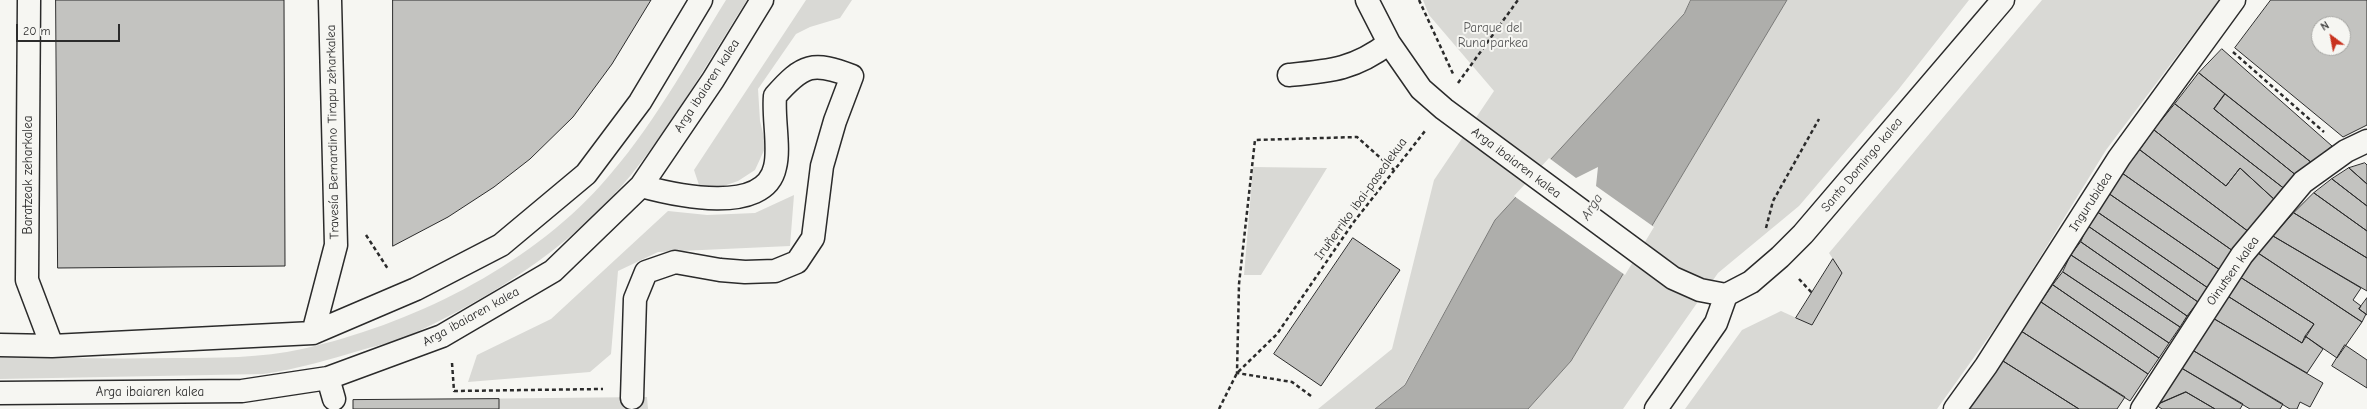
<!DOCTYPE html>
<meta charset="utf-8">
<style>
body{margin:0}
#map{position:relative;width:2367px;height:409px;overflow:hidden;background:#f6f6f2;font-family:"Comic Neue",sans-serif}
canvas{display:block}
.north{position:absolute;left:2311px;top:16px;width:40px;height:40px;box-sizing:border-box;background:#f6f6f2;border:1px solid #a5a5a2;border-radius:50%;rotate:328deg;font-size:11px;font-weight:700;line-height:16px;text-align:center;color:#2b2b2b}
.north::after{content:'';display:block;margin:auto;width:14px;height:18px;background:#c8321e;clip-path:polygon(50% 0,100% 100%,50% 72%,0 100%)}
.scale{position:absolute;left:16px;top:24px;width:104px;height:18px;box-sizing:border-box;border:2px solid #2b2b2b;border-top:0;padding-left:5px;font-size:12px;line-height:14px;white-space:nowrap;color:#2b2b2b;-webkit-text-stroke:3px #f6f6f2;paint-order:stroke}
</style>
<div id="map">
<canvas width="2367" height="409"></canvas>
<div class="north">N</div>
<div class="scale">20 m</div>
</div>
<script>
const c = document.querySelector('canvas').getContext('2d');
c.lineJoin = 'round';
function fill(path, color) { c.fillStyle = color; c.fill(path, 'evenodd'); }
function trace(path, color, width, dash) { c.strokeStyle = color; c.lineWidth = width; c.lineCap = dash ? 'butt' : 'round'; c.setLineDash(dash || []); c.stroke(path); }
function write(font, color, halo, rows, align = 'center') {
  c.font = font + ' "Comic Neue",sans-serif'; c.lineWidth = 4; c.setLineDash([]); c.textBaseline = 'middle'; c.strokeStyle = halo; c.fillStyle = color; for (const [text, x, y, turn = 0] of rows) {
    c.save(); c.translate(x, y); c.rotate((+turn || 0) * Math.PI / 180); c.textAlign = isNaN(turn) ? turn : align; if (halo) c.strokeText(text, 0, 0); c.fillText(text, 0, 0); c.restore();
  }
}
fill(new Path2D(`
 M726 0H747C713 54 681 110 642 161 583 240 497 295 408 336 395 342 379 345 365 349 331 359 298 369 263 374L0 379V357C59 358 117 359 175 358 216 358 262 358 302 349 410 325 526 268 601 185 651 130 687 63 726 0Z
 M806 0H852L840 18 810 27 796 34 758 89 760 121 766 146 755 170 738 181 715 189 700 188 694 170Z
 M1423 0H1691L1684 14 1495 220 1404 385 1375 409H1318L1392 349 1434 180 1494 91 1429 15Z
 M1787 0H1969L1898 90 1799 206 1718 273 1623 409H1528L1571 361Z
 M2042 0H2219L2106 150 2005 314 1937 409H1685L1742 330 1781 311 1812 325 1842 273 1829 253Z
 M1253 167 1327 168 1261 275H1244Z
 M794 195 790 246 658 252 618 271 611 354 590 372 468 382 477 355 551 319 668 211 707 215 755 213Z
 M647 397 648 409H353V400Z`), '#d9d9d5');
const water = new Path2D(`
 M1691 0H1787L1571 361 1528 409H1375L1405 385 1495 220 1684 14Z`);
fill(water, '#aeaeab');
trace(water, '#7a7a78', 1);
fill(new Path2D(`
 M1549 158 1576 178 1598 167 1596 186 1654 227 1625 275 1514 196Z`), '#f6f6f2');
const building = new Path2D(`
 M56 0H284L285 266 58 268Z
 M393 0H651L612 64 573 117 530 159 494 187 448 217 393 246Z
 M2271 0H2367V125L2343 137 2235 48ZM2319 24H2343V48H2319Z
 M2222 49 2332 146 2312 163 2199 73Z
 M2199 73 2225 94 2214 109 2297 176 2286 190 2175 104Z
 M2225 94 2312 163 2297 176 2214 109Z
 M2175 104 2286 190 2276 201 2240 168 2226 186 2154 130Z
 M2154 130 2226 186 2240 168 2276 201 2249 232 2140 150Z
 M2140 150 2249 232 2233 251 2122 173Z
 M2365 163 2367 165V184L2349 168Z
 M2349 168 2367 184V206L2332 179Z
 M2122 173 2233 251 2220 270 2108 193Z
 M2332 179 2367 206V231L2314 193Z
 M2108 193 2220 270 2208 288 2096 211Z
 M2314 193 2367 231V258L2294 213Z
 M2096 211 2208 288 2198 302 2088 226Z
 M2294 213 2367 258V291L2273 236Z
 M2088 226 2198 302 2187 316 2081 242Z
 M2273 236 2361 288 2353 300 2361 306 2359 309 2366 314 2362 322 2258 253Z
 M1353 238 1400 270 1321 386 1274 354Z
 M2081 242 2187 316 2180 327 2071 255Z
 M2258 253 2362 322 2337 358 2305 336 2314 324 2240 277Z
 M2071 255 2180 327 2169 343 2063 272Z
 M1833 259 1842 273 1812 325 1796 318Z
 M2063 272 2169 343 2159 358 2053 285Z
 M2240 277 2314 324 2302 343 2226 295Z
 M2053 285 2159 358 2148 374 2041 302Z
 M2226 295 2302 343 2305 336 2323 349 2307 373 2211 317Z
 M2367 298V315L2359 309Z
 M2041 302 2148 374 2130 401 2021 331Z
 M2211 317 2323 383 2310 407 2300 402 2297 409H2290L2189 348Z
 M2021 331 2125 397 2117 409H2079L2003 361Z
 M2345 345 2367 360V388L2332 366Z
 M2189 348 2283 404 2280 409H2250L2178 366Z
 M2003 361 2079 409H1969Z
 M2178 366 2243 404 2240 409H2215L2186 392 2156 405Z
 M2186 392 2215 409H2162L2156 405Z
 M499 399V409H353V400Z`);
fill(building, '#c3c3c0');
trace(building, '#2b2b2b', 1);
const minor = new Path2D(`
 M29 0 27 280 52 346
 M1367 0 1389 43 1421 89 1444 109 1673 278 1700 290 1726 295 1751 282 1780 257 1803 234 2003 0
 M1289 75C1331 71 1355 69 1389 43
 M313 333 336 245 330 0
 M0 345 52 346 313 333 416 289 501 245 586 174 640 102 701 0
 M328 378 334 399
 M0 393 242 391 328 378 442 336 553 271 641 186 713 80 762 0
 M632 398 635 299 646 272 675 262 720 270 745 272 775 271 797 262 813 238 822 166 835 121 852 76C813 61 803 64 775 96 773 118 780 148 775 167 765 216 674 195 641 186
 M1656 409 1716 323 1726 295
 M1955 409 1986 366 2119 158 2234 0
 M2142 409 2242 255 2303 182 2346 151 2367 141`);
trace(minor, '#2b2b2b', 25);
trace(new Path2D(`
 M1419 0 1454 76
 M2233 52 2324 132
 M1458 83 1518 0
 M1766 228 1773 201 1819 119
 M366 235 388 269
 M1799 279 1813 294
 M452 363 454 391 603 389
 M1311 396 1292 382 1237 373 1239 284 1255 140 1357 137 1394 170
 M1219 409 1237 373 1277 334 1353 223 1425 131`), '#2b2b2b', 2.5, [4, 3]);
trace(minor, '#f6f6f2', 22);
write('13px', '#565656', '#f6f6f2', [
 ["Parque del",1493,28],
 ["Runa parkea",1493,43]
]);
write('13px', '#2b2b2b', '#f6f6f2', [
 ["Arga ibaiaren kalea",707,86,-57],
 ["Travesía Bernardino Tirapu zeharkalea",333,132,-91],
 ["Arga ibaiaren kalea",1516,163,37],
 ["Santo Domingo kalea",1862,165,-50],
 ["Baratzeak zeharkalea",28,175,-90],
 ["Iruñerriko ibai-pasealekua",1361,199,-54],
 ["Ingurubidea",2091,202,-57],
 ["Oinutsen kalea",2233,271,-55],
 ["Arga ibaiaren kalea",471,317,-29],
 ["Arga ibaiaren kalea",150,392]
]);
write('italic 14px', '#525251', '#f6f6f2', [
 ["Arga",1592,207,-58]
]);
</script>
